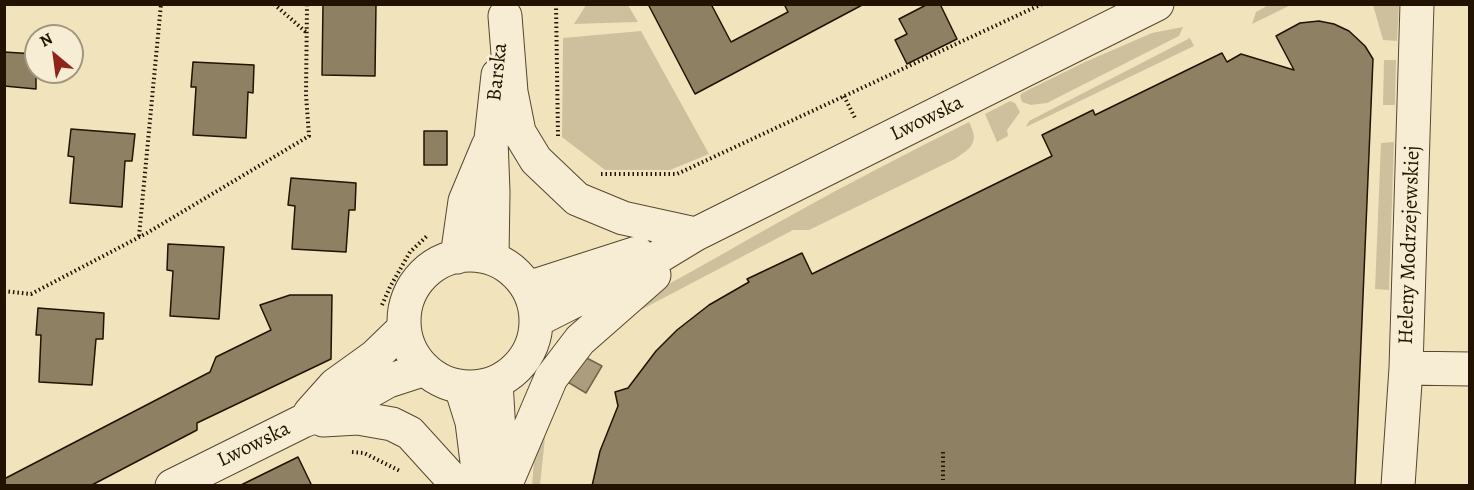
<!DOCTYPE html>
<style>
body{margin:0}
#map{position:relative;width:1474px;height:490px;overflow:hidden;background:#f1e4bd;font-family:Alegreya,serif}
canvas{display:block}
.frame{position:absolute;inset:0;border:6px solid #221301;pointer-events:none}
.north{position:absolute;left:24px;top:24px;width:60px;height:60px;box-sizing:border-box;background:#f6edd4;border:2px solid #a19680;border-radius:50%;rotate:331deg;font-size:16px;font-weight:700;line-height:24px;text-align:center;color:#221301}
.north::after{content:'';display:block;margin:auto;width:21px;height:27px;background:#8f2418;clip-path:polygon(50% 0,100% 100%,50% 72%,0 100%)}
</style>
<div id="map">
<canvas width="1474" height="490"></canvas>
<div class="frame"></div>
<div class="north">N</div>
</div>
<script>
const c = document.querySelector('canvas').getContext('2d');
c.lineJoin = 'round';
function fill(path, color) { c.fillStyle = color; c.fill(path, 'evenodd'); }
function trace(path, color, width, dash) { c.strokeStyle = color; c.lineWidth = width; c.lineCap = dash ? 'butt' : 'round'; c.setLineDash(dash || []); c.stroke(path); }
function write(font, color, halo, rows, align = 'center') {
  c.font = font + ' Alegreya,serif'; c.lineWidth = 6; c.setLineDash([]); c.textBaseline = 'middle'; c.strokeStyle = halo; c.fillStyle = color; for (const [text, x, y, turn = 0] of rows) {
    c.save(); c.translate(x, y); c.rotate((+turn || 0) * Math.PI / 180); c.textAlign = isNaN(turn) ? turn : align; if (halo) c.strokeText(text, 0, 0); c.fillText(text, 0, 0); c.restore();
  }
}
fill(new Path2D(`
 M1270 4 1291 5 1252 24 1256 12Z
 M586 5H628L638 22 574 24Z
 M1373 5H1399L1397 41 1383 40Z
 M1183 27 1179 36 1047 103 1031 105 1022 102 1020 96 1022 93 1085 62 1152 33Z
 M641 31 709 154 670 170H605L562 137 563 38Z
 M1190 38 1194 46 1026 127 1029 121Z
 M1384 60H1396L1395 105H1383Z
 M1010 101 1015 103 1020 112 1007 130 1008 136 997 142 985 114Z
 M969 122C980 143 971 148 955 159L809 230H793L631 315 633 303C686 276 737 245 790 216 849 183 909 152 969 122Z
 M1394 142 1389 290 1375 289 1381 143Z
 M542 434 545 438 540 485 532 486 534 460Z`), '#cec09d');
const water = new Path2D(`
 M581 355 602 366 586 393 566 381Z`);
fill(water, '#ab9d7d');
trace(water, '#74664b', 1.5);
const building = new Path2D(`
 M323 4H376L375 76 322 75Z
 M648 4H711L731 42 788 12 784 4H864L695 94Z
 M928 4H940L957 39 907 64 895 40 907 34 899 19Z
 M1319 21 1334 24 1349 31 1365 46 1373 59 1355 486H592L600 451 618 406 615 392 628 388 656 351 677 330 709 305 749 282 747 279 802 253 812 274 1052 156 1042 135 1093 110 1095 115 1222 53 1227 62 1241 54 1294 70 1276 36 1300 23Z
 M4 52 36 54V89L4 86Z
 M193 62 254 65 253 93 248 92 246 138 193 135 196 87H191Z
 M71 129 135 134 132 161H125L122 207 70 203 74 157 68 156Z
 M424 131H447V165H424Z
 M291 178 356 183 355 210H349L346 252 292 249 295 206 288 205Z
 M168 244 224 247 219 319 170 316 173 271 167 270Z
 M290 295H332L331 359 197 423V430L90 486H4V479L210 372 216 357 271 330 260 305Z
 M38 308 104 313 103 339H96L92 385 39 382 41 335H36Z
 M298 457 312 486H239Z`);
fill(building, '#8e8063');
trace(building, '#221301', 1.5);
const minor = new Path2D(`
 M505 16 511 92 519 132 536 160 577 199 623 218 696 234
 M404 321a66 66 0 1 1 132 0a66 66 0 1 1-132 0Z
 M457 257 465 201 488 146
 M492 258 493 192 491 139 498 75
 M528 288 637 253
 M537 320 640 268 696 234 1157 4
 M1406 368 1470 369
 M496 382 502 482
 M461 387 472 422 480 486
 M310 413 335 385 374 357 404 328
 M323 420 358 418 392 424 410 433 450 477 455 486
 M172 486 303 421 347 404 388 381 425 369
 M505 486 551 378 580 340 654 275
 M1398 486 1406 368 1417 4`);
trace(minor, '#564730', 35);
trace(new Path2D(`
 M274 4 307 33
 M556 4 558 136
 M844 96 856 120
 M601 174H677L1042 4
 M139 236 161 4
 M4 291 31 294 147 233 309 136 306 95 307 4
 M382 305 390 287 410 252 428 235
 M352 452 364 453 400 471
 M943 452V480`), '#221301', 4, [1.5, 3]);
trace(minor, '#f6edd4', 33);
write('21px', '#221301', '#f6edd4', [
 ["Barska",498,72,-84],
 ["Lwowska",927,119,-26],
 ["Heleny Modrzejewskiej",1410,245,-88],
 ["Lwowska",254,445,-26]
]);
</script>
